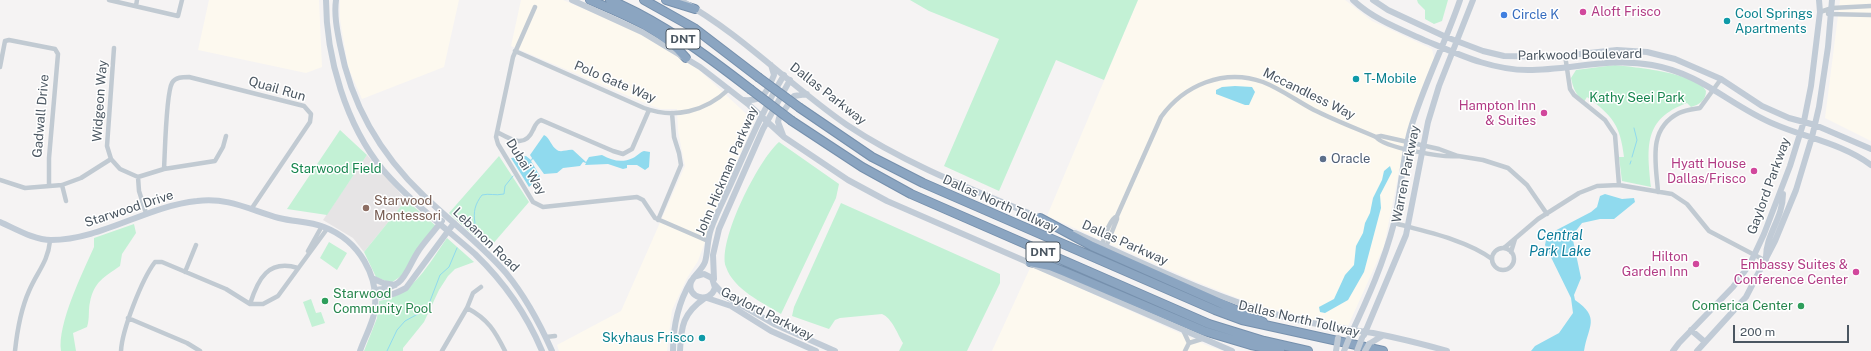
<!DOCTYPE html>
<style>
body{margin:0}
#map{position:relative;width:1871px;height:351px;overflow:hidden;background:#f5f3f3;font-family:"Public Sans",sans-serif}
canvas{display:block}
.scale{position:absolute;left:1733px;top:325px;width:116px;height:18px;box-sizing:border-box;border:2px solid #4a5661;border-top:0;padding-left:5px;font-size:12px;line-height:14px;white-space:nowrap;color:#4a5661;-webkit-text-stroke:3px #fff;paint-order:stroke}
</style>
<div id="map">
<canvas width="1871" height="351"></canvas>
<div class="scale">200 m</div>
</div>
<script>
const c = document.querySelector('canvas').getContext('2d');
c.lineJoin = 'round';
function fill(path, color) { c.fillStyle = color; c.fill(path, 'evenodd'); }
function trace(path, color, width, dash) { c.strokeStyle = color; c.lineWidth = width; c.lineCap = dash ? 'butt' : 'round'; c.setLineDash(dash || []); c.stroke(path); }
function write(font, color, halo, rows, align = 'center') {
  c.font = font + ' "Public Sans",sans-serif'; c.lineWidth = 3; c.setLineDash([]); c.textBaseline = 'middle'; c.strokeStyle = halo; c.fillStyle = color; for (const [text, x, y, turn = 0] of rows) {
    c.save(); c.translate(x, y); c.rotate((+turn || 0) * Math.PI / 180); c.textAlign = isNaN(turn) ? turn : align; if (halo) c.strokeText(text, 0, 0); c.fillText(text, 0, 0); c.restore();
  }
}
fill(new Path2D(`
 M209 0H319L322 67 306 73 198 50Z
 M340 0H459L444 67 362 99 348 67 340 19Z
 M521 0H563L639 32 699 70 754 121 718 206 698 261 687 278 672 310 667 351H559L557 345 621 311 685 166 678 131 677 109H661L652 106 511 46Z
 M1138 0H1345L1372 21 1432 49 1434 58 1414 109 1407 132 1384 246 1348 326 1307 319 1250 303 1192 280 1047 216Z
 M1840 0H1871V141L1825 118Z
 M1031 266 1206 345 1223 351H992Z`), '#fdf9ef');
fill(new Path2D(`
 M367 155 406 200 364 252 353 238 323 220Z`), '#e6e4e5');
fill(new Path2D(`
 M910 0H1138L1104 80 1056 60 999 191 944 166 999 39 929 11Z
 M1417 0H1448L1442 21 1434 24 1425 19V10L1418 3Z
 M1615 65C1633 67 1698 73 1706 91 1706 100 1699 105 1691 107L1687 103C1643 119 1647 147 1651 187L1622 181 1619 157H1624C1620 125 1613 116 1587 97L1584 102C1576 95 1573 88 1571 78L1576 70Z
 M340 130 367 155 327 215 287 209Z
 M779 142 839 184 836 198 781 314C762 302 734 290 726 267 717 241 759 159 779 142Z
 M499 156 529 202 491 246 475 237 449 213Z
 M406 200 436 226 404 274 391 283 376 277 364 252Z
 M841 203 1000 274V283L967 351H899L903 343C898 335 892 318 882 314L840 318 835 320 829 329 792 316 794 307Z
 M134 224 136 233 122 254 120 266C104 277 94 282 90 302 88 310 90 318 87 327L73 333 76 351H61C57 324 83 272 94 247V238Z
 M447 238 474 262 455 269 448 276 439 290 424 322 403 348V351H364L377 318 379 301C413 296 429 263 447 238Z
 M329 242 347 253 337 270 320 258Z
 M311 299 316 313 321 312 325 323 312 327 303 302Z`), '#c3f1d5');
fill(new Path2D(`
 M1235 86 1252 87 1255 92 1249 105H1245L1216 94V90L1222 87Z
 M544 135C550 138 551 146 557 150 561 153 568 149 573 150L586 162 589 157 602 155C613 161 622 163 633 158 637 156 640 152 644 151L650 152 649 167 645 170 637 165H627V168L623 169 608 164 585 165 586 163 583 162 580 166 563 168 557 173 544 174 533 159 531 161 540 176 529 187 511 158 526 156 531 160 532 158 530 155Z
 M1390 166 1392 172 1380 195 1381 208 1364 272 1348 300 1325 313 1320 312 1319 307 1334 299 1345 275 1354 265 1356 246 1363 233 1365 223 1370 213 1373 198 1382 180 1384 171Z
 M1605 194 1622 199 1634 198 1635 202 1614 219H1600L1582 223 1575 232 1573 240 1581 278 1574 295 1575 300C1601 318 1588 326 1584 351H1531L1535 346 1559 333 1573 313 1571 298 1545 245 1547 235 1591 212 1597 207 1600 196Z`), '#90daee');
trace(new Path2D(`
 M1632 157 1637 140 1634 128
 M1630 164 1631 161
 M470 230 475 223C473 212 475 204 482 195 489 193 495 196 504 194L505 186 513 176
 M387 351 397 330 405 321 427 309 440 275 449 267 457 248`), '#90daee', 1);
const highway = new Path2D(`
 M590 0C623 14 662 29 686 58
 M610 0C662 22 706 55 750 89
 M644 0 694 28 758 77
 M666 0 695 9
 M800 108 872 157 923 183 1215 310 1242 320 1383 351
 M792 121 862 167 911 194 1209 324 1264 341 1308 351
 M1040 218 1092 246 1263 322
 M1030 262 1050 266 1065 272 1204 331 1251 345 1280 351`);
trace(highway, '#7690ad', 10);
trace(new Path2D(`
 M109 0 178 16 182 0
 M136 6 137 0
 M535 7 513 57 496 137 498 144 533 202 543 207 637 197 643 200 655 218 708 241
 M1820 12 1832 8 1871 6
 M1828 14 1871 15
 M114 48 107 146 111 159 120 169 138 177 164 169 215 161 223 147 226 136
 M515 51 644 108C674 119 705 112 729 89
 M1565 55 1570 89 1574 95 1605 120 1615 135 1619 185
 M0 67 5 41 9 40 55 49 58 54 49 158V186
 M497 132C510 139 525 149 533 130 535 126 536 122 541 120L613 151 623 154 632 149 649 110
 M1376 137 1381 136 1439 149 1458 156 1483 160 1508 168 1527 185 1547 214
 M164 169C165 153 166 93 172 83 175 77 183 77 189 77L304 106 311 114 310 122 252 208
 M138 177 139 191 146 213
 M0 180 25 188 62 185 81 178 111 159
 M62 185 66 201
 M1658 192C1656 163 1647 129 1679 113 1685 110 1694 109 1700 108L1721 79
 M658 220 681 165 679 153 674 137 672 113
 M1394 223C1424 231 1467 240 1492 259
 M1102 245C1105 236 1109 220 1117 216
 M1106 247 1117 219V216L1161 117C1184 85 1224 68 1263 82 1281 89 1297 101 1314 110 1334 120 1355 128 1376 137 1384 148 1445 158 1458 156
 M1504 248 1538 219 1579 193 1597 186 1619 185 1672 194 1687 204 1709 231 1766 261
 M1492 259a11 11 0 1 1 22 0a11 11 0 1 1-22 0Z
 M308 251 322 226
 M1511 252 1515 239
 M185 272 196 245
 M250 304C258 279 268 259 298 268
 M467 308C488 319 495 331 505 351
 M128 318 187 343 200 351
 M1183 330 1189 343 1185 351
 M546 337 555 336
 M1189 343 1202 339
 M15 351C17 332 21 309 29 291 37 272 48 262 50 241
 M121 351C122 330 142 279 155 262H162L226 289 250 304H263L278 296 327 229
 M442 351 467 308 473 293 481 287`), '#c1cad2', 4.5);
trace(new Path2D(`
 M326 0C326 57 346 125 383 170 410 201 444 227 475 254 503 281 527 315 542 351
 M336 0C334 15 337 30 340 45 351 104 381 155 424 196 451 222 482 245 506 273 525 296 540 324 552 351
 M572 0 642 32 700 67 749 105 784 137 848 180 887 201 1232 351
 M680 0C742 34 789 85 847 125 907 165 976 191 1043 219
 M1353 0C1373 19 1400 29 1424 40 1458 54 1491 70 1528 70 1570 70 1610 57 1652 65 1703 74 1729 105 1774 124 1806 138 1841 143 1871 165
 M1373 0 1388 10 1446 37 1483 51 1504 56 1552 57 1617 50 1647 52 1675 59 1721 79 1762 106 1789 118 1815 125 1871 149
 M744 100C763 102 767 92 774 75L771 65
 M783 135 778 122 779 118 794 96 807 94
 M0 222C16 229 34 240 51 240 101 240 147 206 197 201 229 197 250 210 279 218 294 222 309 221 324 227 358 240 381 276 374 314 371 327 364 339 360 351
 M1075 233C1142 262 1207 295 1278 315 1309 324 1341 328 1373 333 1398 338 1423 344 1447 351
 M1766 259C1765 235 1783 219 1783 194
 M694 277 704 274 712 278 715 288C710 304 686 298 691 282 694 275 702 270 705 262 708 252 707 240 711 229 717 212 726 195 733 179 749 143 764 108 784 75
 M372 278 383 283 395 285
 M714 279 713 255 719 229 763 129 790 80
 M715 285 725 296 774 324 835 351
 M374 290C406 289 405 271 419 250 426 240 435 230 442 221
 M374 297C387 297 395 294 406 288L454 223
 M707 298 731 306 771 331 816 351
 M1691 330 1705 342
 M1351 334C1368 298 1384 262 1394 223 1401 193 1402 161 1410 131 1423 86 1445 44 1460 0
 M1364 335 1406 235 1428 122 1439 86 1473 0
 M1369 344 1382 336
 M673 351C673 326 678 303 691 281
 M680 351C681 326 683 313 705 298
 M1673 351 1679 343 1733 287 1750 264 1764 234 1790 166 1804 121 1811 86 1820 12 1819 0
 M1697 351 1746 297 1775 241 1796 190 1812 137 1819 107 1828 47 1832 0`), '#c1cbd6', 6);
trace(highway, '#8ba5c1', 8);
const highwayBridge = new Path2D(`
 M758 77 800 108
 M750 89 792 121`);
trace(highwayBridge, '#7690ad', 10, []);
trace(new Path2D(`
 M1336 351 1338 338
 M1344 351 1350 336
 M1357 351 1362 338
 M1365 351 1369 344`), '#c1cbd6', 6);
trace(highwayBridge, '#8ba5c1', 8);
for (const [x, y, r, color] of [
 [1583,12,4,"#d1479c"],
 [1504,15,4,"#3f7fe0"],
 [1727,21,4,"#0f9aa8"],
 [1356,79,4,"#0f9aa8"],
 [1544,113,4,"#d1479c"],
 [1323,159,4,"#5c6f8a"],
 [1754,171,4,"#d1479c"],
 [366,208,4,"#8d6e63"],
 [1696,264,4,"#d1479c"],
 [1856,272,4,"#d1479c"],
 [325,301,4,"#2e9e5b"],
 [1801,306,4,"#2e9e5b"],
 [702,338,4,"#0f9aa8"]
]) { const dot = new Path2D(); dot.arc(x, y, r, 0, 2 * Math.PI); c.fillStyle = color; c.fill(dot); trace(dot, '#fff', 1.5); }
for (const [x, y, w] of [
 [683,39,34],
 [1043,252,34]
]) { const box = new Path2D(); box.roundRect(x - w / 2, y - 10, w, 20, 3); c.fillStyle = '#fff'; c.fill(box); trace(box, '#4a5661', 1); }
write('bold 12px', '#4a5661', null, [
 ["DNT",683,39],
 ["DNT",1043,252]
]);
write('13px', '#b23c85', '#fff', [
 ["Aloft Frisco",1591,12,"left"],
 ["Hampton Inn",1536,106],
 ["& Suites",1536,121],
 ["Hyatt House",1746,164],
 ["Dallas/Frisco",1746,179],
 ["Hilton",1688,257],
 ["Garden Inn",1688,272],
 ["Embassy Suites &",1848,265],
 ["Conference Center",1848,280]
], 'right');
write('13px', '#0d838f', '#fff', [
 ["Cool Springs",1735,14],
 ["Apartments",1735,29],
 ["T-Mobile",1364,79],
 ["Skyhaus Frisco",694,338,"right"]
], 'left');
write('13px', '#366cbe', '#fff', [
 ["Circle K",1512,15]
], 'left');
write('13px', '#4a5661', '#fff', [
 ["Parkwood Boulevard",1580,55,-1],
 ["Polo Gate Way",615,82,23],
 ["Quail Run",277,89,16],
 ["Dallas Parkway",828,94,38],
 ["Mccandless Way",1309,94,26],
 ["Widgeon Way",100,101,-86],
 ["Gadwall Drive",41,116,-85],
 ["Dubai Way",526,167,58],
 ["John Hickman Parkway",727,171,-67],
 ["Warren Parkway",1406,174,-79],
 ["Gaylord Parkway",1769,186,-70],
 ["Dallas North Tollway",1000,204,24],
 ["Starwood Drive",129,209,-18],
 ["Lebanon Road",486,240,44],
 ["Dallas Parkway",1125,243,24],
 ["Gaylord Parkway",767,314,27],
 ["Dallas North Tollway",1299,319,13]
]);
write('13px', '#17864f', '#fff', [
 ["Kathy Seei Park",1637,98],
 ["Starwood Field",336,169]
]);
write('13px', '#4e5e75', '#fff', [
 ["Oracle",1331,159]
], 'left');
write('13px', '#785e54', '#fff', [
 ["Starwood",374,201],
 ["Montessori",374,216]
], 'left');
write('13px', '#27864d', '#fff', [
 ["Starwood",333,294],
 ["Community Pool",333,309],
 ["Comerica Center",1793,306,"right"]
], 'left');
write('italic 14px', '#0c7c9b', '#fff', [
 ["Central",1560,236],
 ["Park Lake",1560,252]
]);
</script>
